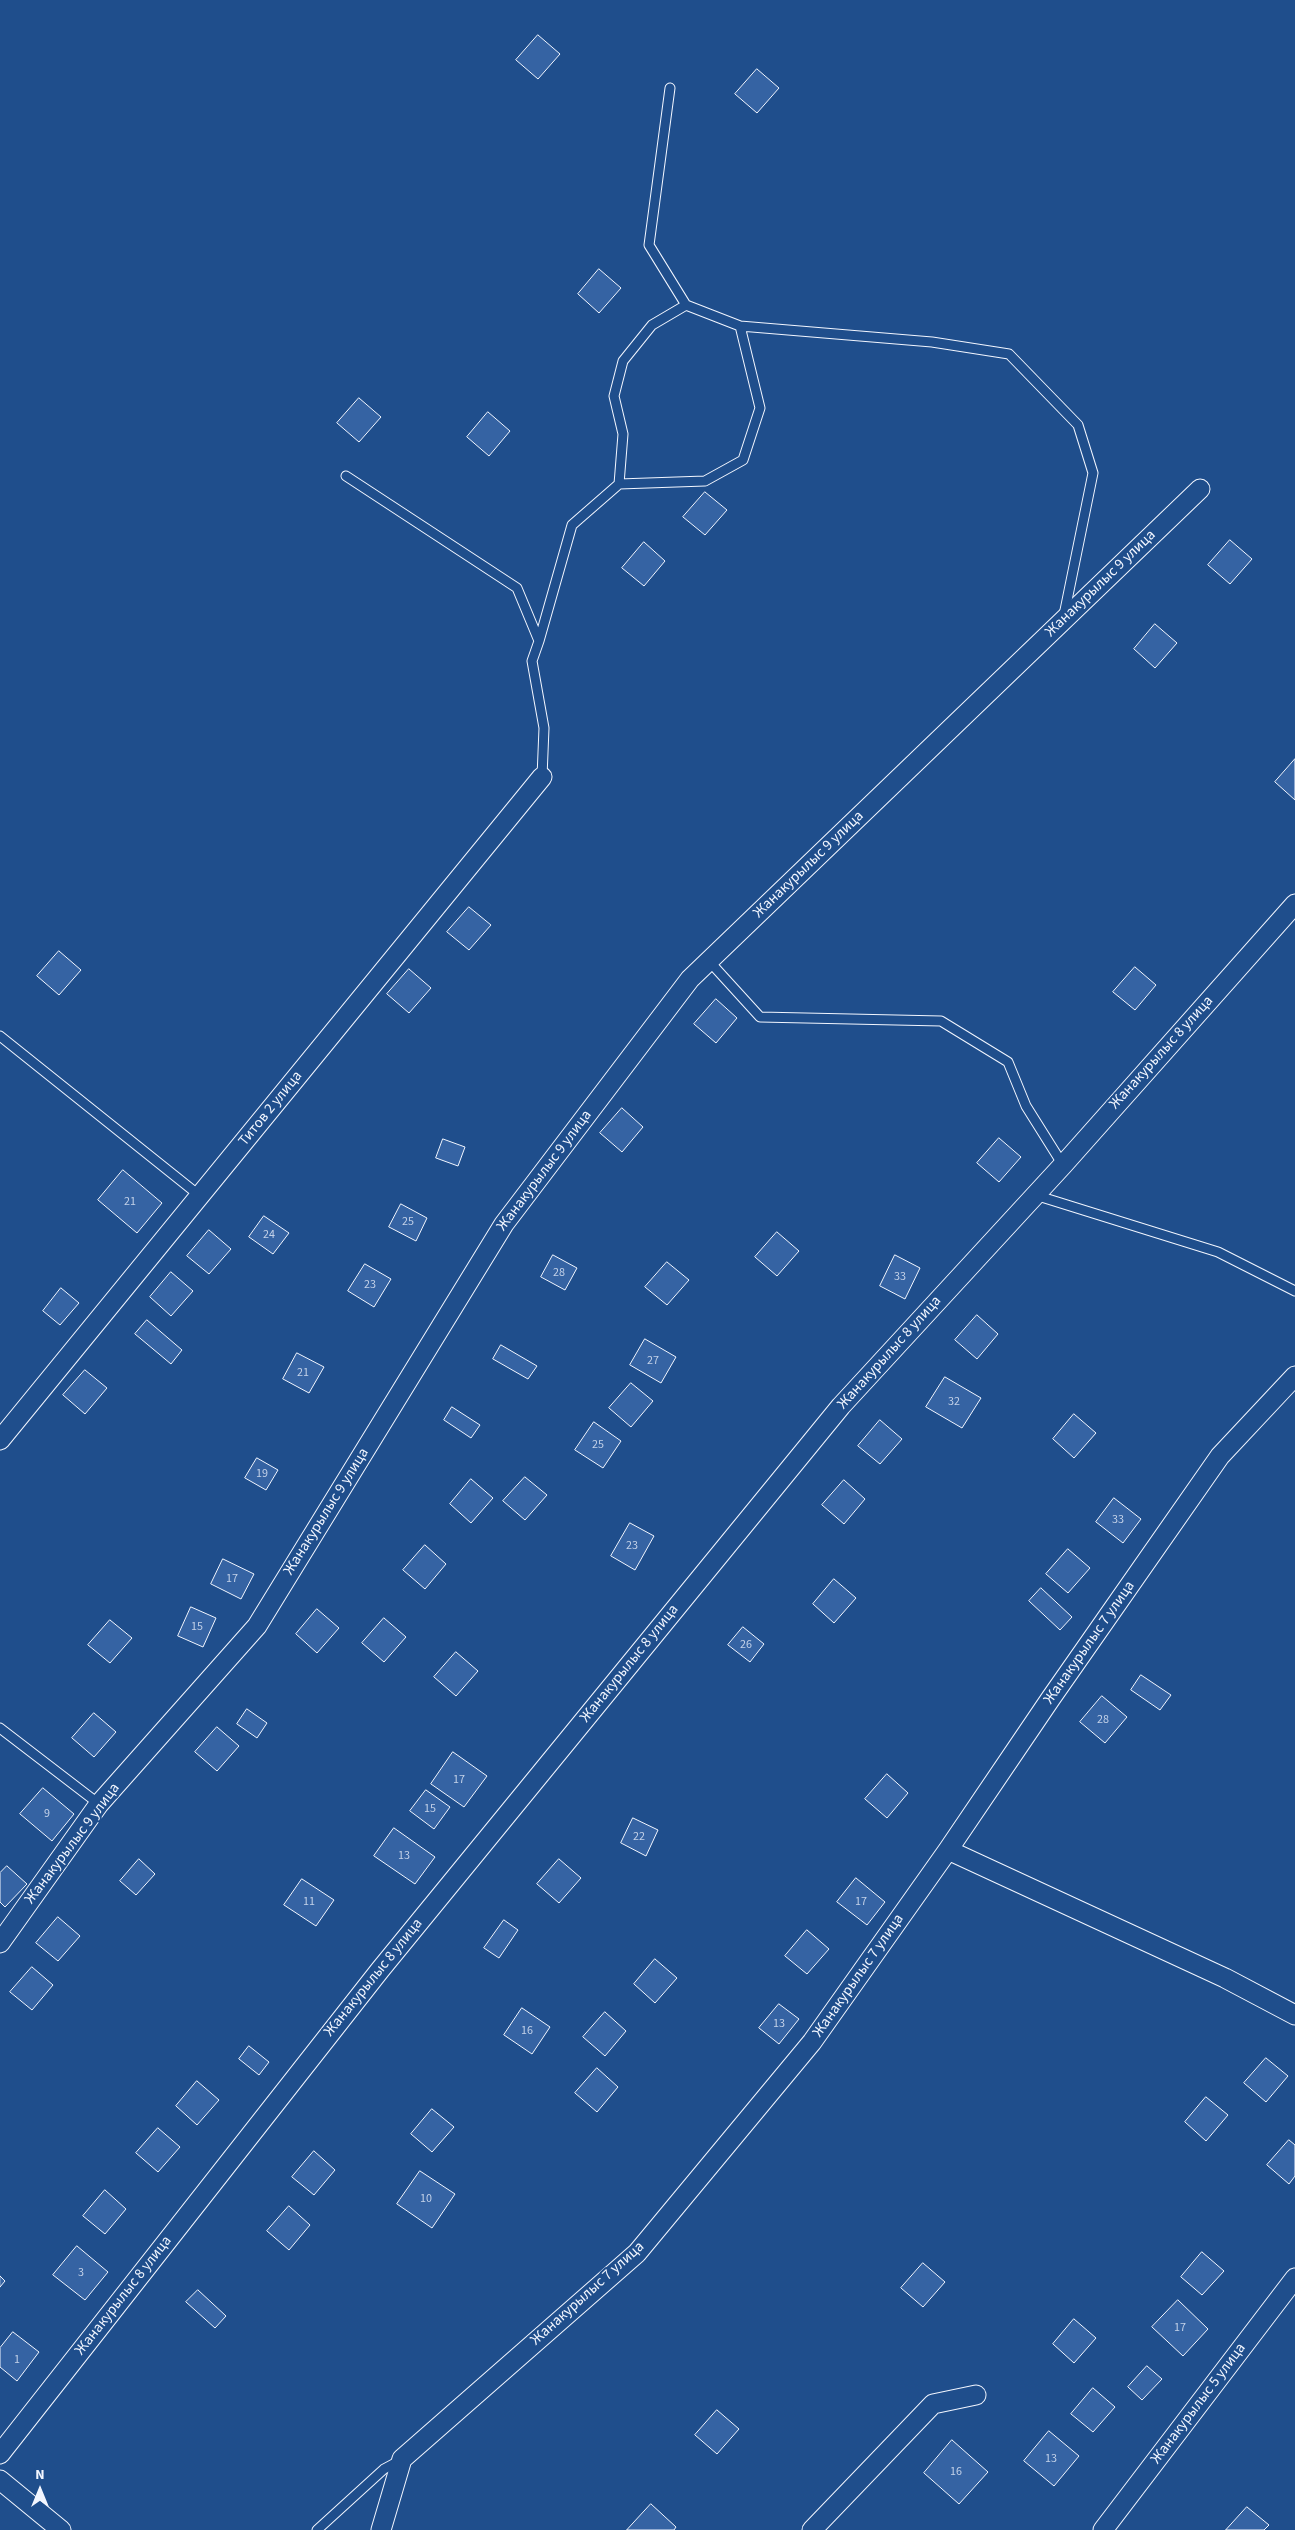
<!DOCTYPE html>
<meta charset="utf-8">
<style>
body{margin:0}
#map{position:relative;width:1295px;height:2530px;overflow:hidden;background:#1f4e8c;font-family:"Source Sans 3",sans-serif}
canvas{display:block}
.north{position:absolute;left:15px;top:2465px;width:50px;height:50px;-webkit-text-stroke:4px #1f4e8c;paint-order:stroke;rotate:0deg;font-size:14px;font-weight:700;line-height:20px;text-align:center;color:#f2f6ff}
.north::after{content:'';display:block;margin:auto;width:18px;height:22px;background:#f2f6ff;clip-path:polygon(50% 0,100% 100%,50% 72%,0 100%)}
</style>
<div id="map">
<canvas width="1295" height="2530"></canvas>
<div class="north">N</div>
</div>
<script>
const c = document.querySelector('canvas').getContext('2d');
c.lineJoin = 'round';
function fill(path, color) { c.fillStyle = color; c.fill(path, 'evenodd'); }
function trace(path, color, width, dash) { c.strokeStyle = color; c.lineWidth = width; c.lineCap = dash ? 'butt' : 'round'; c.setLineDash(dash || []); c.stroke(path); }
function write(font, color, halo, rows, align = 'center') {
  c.font = font + ' "Source Sans 3",sans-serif'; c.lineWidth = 4; c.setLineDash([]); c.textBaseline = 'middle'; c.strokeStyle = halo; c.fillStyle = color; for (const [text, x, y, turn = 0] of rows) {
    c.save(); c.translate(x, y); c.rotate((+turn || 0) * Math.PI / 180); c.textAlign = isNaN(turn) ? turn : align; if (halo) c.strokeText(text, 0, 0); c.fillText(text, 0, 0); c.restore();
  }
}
const building = new Path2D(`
 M538 35 560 54 538 79 516 60Z
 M757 69 779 88 757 113 735 94Z
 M599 269 621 288 599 313 578 294Z
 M359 398 381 417 359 442 337 423Z
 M488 412 510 431 489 456 467 437Z
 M705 492 727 510 705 535 683 517Z
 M1230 540 1252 559 1230 584 1208 565Z
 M644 542 665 561 644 586 622 568Z
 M1155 624 1177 643 1155 668 1134 649Z
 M1295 759V800L1275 782Z
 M469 907 491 925 469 950 447 932Z
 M59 951 81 970 59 995 37 976Z
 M1135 967 1156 985 1135 1010 1113 992Z
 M409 969 431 988 409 1013 387 994Z
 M716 999 737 1018 716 1043 694 1024Z
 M622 1108 643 1127 622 1152 600 1133Z
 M999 1138 1021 1157 999 1182 977 1163Z
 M443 1139 465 1147 458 1166 436 1158Z
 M123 1170 162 1203 137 1233 98 1200Z
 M401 1204 427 1218 416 1241 389 1227Z
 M264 1216 289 1233 273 1254 249 1237Z
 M209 1230 231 1249 209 1274 187 1256Z
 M777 1232 799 1251 777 1276 755 1257Z
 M553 1255 577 1268 565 1290 541 1277Z
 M895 1255 920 1268 905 1299 880 1286Z
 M667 1262 689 1280 667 1305 645 1287Z
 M365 1264 391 1279 374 1307 348 1291Z
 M171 1272 193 1291 171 1316 150 1297Z
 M61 1288 79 1303 60 1325 43 1311Z
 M977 1315 998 1334 977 1359 955 1340Z
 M147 1320 182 1350 171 1364 135 1334Z
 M645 1339 676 1357 661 1383 630 1365Z
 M501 1345 537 1366 528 1379 493 1359Z
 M297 1353 324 1367 309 1393 283 1379Z
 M85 1370 107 1388 85 1414 63 1395Z
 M945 1377 981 1398 962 1428 926 1407Z
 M631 1383 653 1401 631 1427 609 1408Z
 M452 1407 480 1425 471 1438 444 1420Z
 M1074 1414 1096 1433 1074 1458 1053 1439Z
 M880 1420 902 1439 880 1464 858 1446Z
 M594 1422 621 1441 603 1468 575 1450Z
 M257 1458 278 1470 266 1490 245 1478Z
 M525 1477 547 1495 525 1520 503 1501Z
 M471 1479 493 1498 471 1523 450 1504Z
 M844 1480 865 1499 844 1524 822 1505Z
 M1114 1498 1141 1519 1123 1543 1096 1522Z
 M630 1523 654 1536 635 1570 611 1556Z
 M425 1545 446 1564 425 1589 403 1570Z
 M1068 1549 1090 1568 1068 1593 1046 1574Z
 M223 1559 254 1574 241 1599 211 1584Z
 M834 1579 856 1598 834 1623 813 1604Z
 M1041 1588 1072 1617 1060 1630 1029 1601Z
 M191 1607 216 1618 203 1647 178 1636Z
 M317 1609 339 1628 317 1653 296 1634Z
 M384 1618 406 1637 384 1662 362 1643Z
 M110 1620 132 1638 110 1663 88 1645Z
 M743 1627 764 1644 750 1662 728 1645Z
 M456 1652 478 1671 456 1696 434 1677Z
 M1141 1675 1171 1695 1160 1710 1131 1690Z
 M1102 1696 1127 1717 1105 1743 1080 1722Z
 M247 1709 267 1723 257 1738 237 1724Z
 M94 1713 116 1732 94 1757 72 1738Z
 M217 1727 239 1746 217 1771 195 1752Z
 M453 1752 487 1776 464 1807 431 1784Z
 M887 1774 908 1793 887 1818 865 1799Z
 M43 1788 74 1814 52 1841 20 1814Z
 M426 1790 450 1807 434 1829 410 1811Z
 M633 1818 658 1830 646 1856 621 1843Z
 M394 1828 435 1857 415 1884 374 1856Z
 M139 1859 155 1874 136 1895 120 1881Z
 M559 1859 581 1878 559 1903 537 1884Z
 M7 1866 27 1884 5 1907 0 1902V1873Z
 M856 1878 885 1902 867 1925 837 1902Z
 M302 1879 334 1900 316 1926 284 1905Z
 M58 1917 80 1936 58 1961 36 1943Z
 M504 1920 518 1930 499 1958 484 1948Z
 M807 1930 829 1949 807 1974 785 1956Z
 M655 1959 677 1978 655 2003 634 1984Z
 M32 1967 53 1985 32 2010 10 1992Z
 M779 2004 799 2019 779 2044 759 2028Z
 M522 2008 550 2027 532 2054 504 2035Z
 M605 2012 626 2031 605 2056 583 2037Z
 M249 2046 269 2062 259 2075 239 2059Z
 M1266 2058 1288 2076 1266 2102 1244 2083Z
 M597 2068 618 2087 597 2112 575 2093Z
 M197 2081 219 2100 197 2125 176 2106Z
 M1206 2097 1228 2115 1206 2141 1185 2122Z
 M432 2109 454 2127 432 2152 411 2134Z
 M158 2128 180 2147 158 2172 136 2153Z
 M1289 2140 1295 2145V2176L1289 2184 1267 2165Z
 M314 2151 335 2170 314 2195 292 2177Z
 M420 2171 455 2194 432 2228 397 2204Z
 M105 2190 126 2209 105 2234 83 2216Z
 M289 2206 310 2225 289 2250 267 2231Z
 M77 2246 108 2272 85 2300 53 2275Z
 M1202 2252 1224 2271 1202 2295 1181 2277Z
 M923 2263 945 2282 923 2307 901 2288Z
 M0 2276 5 2281 0 2287Z
 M198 2290 226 2316 215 2328 186 2302Z
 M1178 2300 1208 2329 1183 2356 1152 2327Z
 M1074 2319 1096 2338 1074 2363 1053 2344Z
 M13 2332 39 2352 17 2381 0 2367V2348Z
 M1147 2366 1162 2379 1142 2400 1128 2387Z
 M1093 2388 1115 2407 1093 2432 1071 2414Z
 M717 2410 739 2429 717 2454 695 2435Z
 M1049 2431 1079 2456 1054 2486 1024 2461Z
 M952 2440 988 2472 959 2504 924 2473Z
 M651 2504 676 2527 674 2530H627Z
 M1247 2507 1269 2525 1264 2530H1226Z`);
fill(building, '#3563a3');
trace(building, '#f2f6ff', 1);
const lane = new Path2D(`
 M670 88 649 245 686 305 740 326 932 342 1009 354 1078 425 1093 473 1064 615
 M346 476 517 588 539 641 532 661 544 728 542 777
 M619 484 623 434 614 396 623 361 652 325 686 305
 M539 641 572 525 619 484 705 481 743 460 760 408 740 326
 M709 961 760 1017 941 1021 1008 1062 1026 1106 1063 1165
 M0 1036 200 1196
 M1035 1195 1218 1252 1295 1291
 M0 1728 99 1804
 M317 2530 384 2469 399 2461`);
const street = new Path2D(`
 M0 1440 542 777
 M948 1850 1225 1978 1295 2015
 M0 1943 99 1804 257 1626 504 1224 690 979 1200 489
 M0 2454 380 1970 841 1406 1063 1165 1295 904
 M0 2480 61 2530
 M381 2530 402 2459 637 2253 812 2042 948 1850 1051 1698 1220 1456 1295 1376
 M812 2530 933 2404 976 2395
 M1103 2530 1295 2278`);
trace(lane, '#f2f6ff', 11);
trace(street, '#f2f6ff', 21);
trace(lane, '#1f4e8c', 9);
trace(street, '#1f4e8c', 19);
write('12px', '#c3d1e8', null, [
 ["21",130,1202],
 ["25",408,1222],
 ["24",269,1235],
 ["28",559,1273],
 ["33",900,1277],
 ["23",370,1285],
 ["27",653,1361],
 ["21",303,1373],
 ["32",954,1402],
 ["25",598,1445],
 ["19",262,1474],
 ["33",1118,1520],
 ["23",632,1546],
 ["17",232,1579],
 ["15",197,1627],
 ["26",746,1645],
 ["28",1103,1720],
 ["17",459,1780],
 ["15",430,1809],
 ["9",47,1814],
 ["22",639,1837],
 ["13",404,1856],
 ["11",309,1902],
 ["17",861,1902],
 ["13",779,2024],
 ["16",527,2031],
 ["10",426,2199],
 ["3",81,2273],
 ["17",1180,2328],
 ["1",17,2360],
 ["13",1051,2459],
 ["16",956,2472]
]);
write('15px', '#f2f6ff', '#1f4e8c', [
 ["Жанакурылыс 9 улица",1101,584,-44],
 ["Жанакурылыс 9 улица",809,865,-44],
 ["Жанакурылыс 8 улица",1162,1053,-48],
 ["Титов 2 улица",271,1109,-51],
 ["Жанакурылыс 9 улица",545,1171,-53],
 ["Жанакурылыс 8 улица",890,1353,-48],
 ["Жанакурылыс 9 улица",327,1512,-58],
 ["Жанакурылыс 7 улица",1090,1643,-55],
 ["Жанакурылыс 8 улица",630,1664,-51],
 ["Жанакурылыс 9 улица",73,1844,-53],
 ["Жанакурылыс 7 улица",859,1976,-55],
 ["Жанакурылыс 8 улица",374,1978,-51],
 ["Жанакурылыс 7 улица",588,2294,-42],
 ["Жанакурылыс 8 улица",124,2296,-52],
 ["Жанакурылыс 5 улица",1199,2404,-53]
]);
</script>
